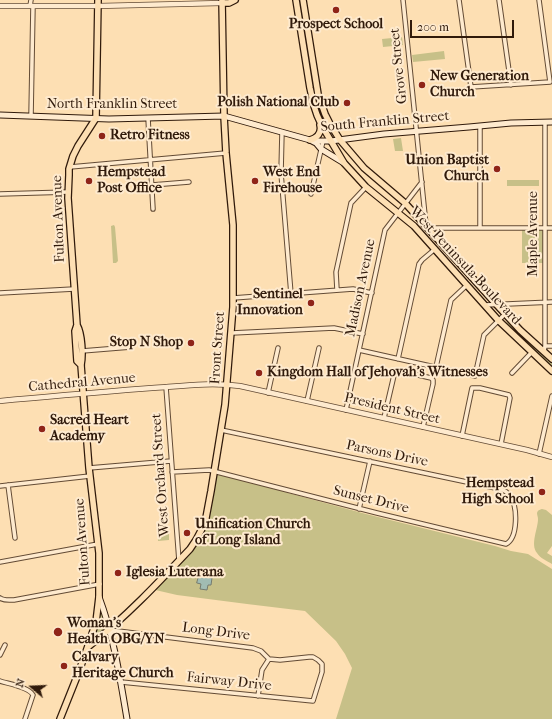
<!DOCTYPE html>
<meta charset="utf-8">
<style>
body{margin:0}
#map{position:relative;width:552px;height:719px;overflow:hidden;background:#fddfb3;font-family:"IM FELL French Canon",serif}
canvas{display:block}
.north{position:absolute;left:12px;top:667px;width:40px;height:40px;-webkit-text-stroke:3px #feeace;paint-order:stroke;rotate:289deg;font-size:11px;font-weight:700;line-height:16px;text-align:center;color:#301a0b}
.north::after{content:'';display:block;margin:auto;width:14px;height:18px;background:#301a0b;clip-path:polygon(50% 0,100% 100%,50% 72%,0 100%)}
.scale{position:absolute;left:410px;top:20px;width:104px;height:18px;box-sizing:border-box;border:2px solid #301a0b;border-top:0;padding-left:5px;font-size:12px;line-height:14px;white-space:nowrap;color:#301a0b;-webkit-text-stroke:3px #feeace;paint-order:stroke}
</style>
<div id="map">
<canvas width="552" height="719"></canvas>
<div class="north">N</div>
<div class="scale">200 m</div>
</div>
<script>
const c = document.querySelector('canvas').getContext('2d');
c.lineJoin = 'round';
function fill(path, color) { c.fillStyle = color; c.fill(path, 'evenodd'); }
function trace(path, color, width, dash) { c.strokeStyle = color; c.lineWidth = width; c.lineCap = dash ? 'butt' : 'round'; c.setLineDash(dash || []); c.stroke(path); }
function write(font, color, halo, rows, align = 'center') {
  c.font = font + ' "IM FELL French Canon",serif'; c.lineWidth = 4; c.setLineDash([]); c.textBaseline = 'middle'; c.strokeStyle = halo; c.fillStyle = color; for (const [text, x, y, turn = 0] of rows) {
    c.save(); c.translate(x, y); c.rotate((+turn || 0) * Math.PI / 180); c.textAlign = isNaN(turn) ? turn : align; if (halo) c.strokeText(text, 0, 0); c.fillText(text, 0, 0); c.restore();
  }
}
fill(new Path2D(`
 M402 37 403 45 383 47 382 39Z
 M444 51 445 59 413 62 412 55Z
 M401 138 403 151H395L393 139Z
 M507 180H539V186H507Z
 M114 225 115 227 118 261 116 263H113L111 226Z
 M522 229H545L544 263H522Z
 M508 322 520 334 526 337 552 362V367L506 323Z
 M215 473 285 491 288 493 366 514 495 546 511 551 528 554 552 569V719H336L352 668 345 654 336 641 305 611 247 604 177 595 151 589 202 532Z
 M542 509 546 510 552 515V546L547 553 552 556V564C547 561 540 558 537 553 530 544 538 529 538 519 538 517 537 515 537 513 538 510 539 510 542 509Z
 M169 534V540L158 541V535Z
 M100 606 108 628 93 640Z`), '#c7c088');
const water = new Path2D(`
 M199 576 212 578 211 585H208L207 590 200 589 201 584 197 583Z`);
fill(water, '#a1bcb3');
trace(water, '#747b70', 1);
const minor = new Path2D(`
 M403 0 426 225
 M459 0 471 87 550 82 539 0
 M499 0 511 85
 M30 6 31 0
 M31 116 33 6
 M148 118 153 209
 M480 126V228
 M282 132 281 173 291 294
 M70 167 226 153
 M152 185 189 182
 M0 194 68 192
 M311 194 323 141
 M428 228H552
 M337 290 336 272 351 203 366 187
 M0 293 74 289
 M233 298 353 289 372 293
 M485 305 552 302
 M232 333 334 328 363 334
 M545 346H552
 M359 350 475 376 484 335 505 314
 M82 351 131 347
 M544 352 545 346V122
 M398 359 419 264 422 260 435 249
 M436 367 451 300 467 285
 M512 373 532 352
 M166 387 179 561
 M268 393 278 348
 M307 401 319 348
 M346 410 385 230 422 182
 M384 418 395 371 396 370 431 378 433 380V384L423 427
 M462 436 472 388H480L509 395 510 398 501 444
 M539 454 552 396
 M89 468 171 461
 M172 472 209 470 377 513 506 544C518 538 518 507 510 496 508 493 504 490 500 489L221 430
 M8 485 15 538
 M0 486 90 476
 M359 509 370 461
 M0 562 98 544
 M0 598C4 601 9 600 14 600L100 584
 M110 630 253 648 261 651 269 659 280 660 309 657H313L318 660 322 664V672L313 701 121 682
 M0 655 5 645
 M0 681C9 684 29 687 33 695L25 719
 M258 696 262 670 269 659`);
const tertiary = new Path2D(`
 M0 6H98L222 3
 M0 401C51 396 101 392 152 388 181 386 211 382 240 386L527 450 552 457`);
const secondary = new Path2D(`
 M0 115 109 119 224 116 310 140 318 141H331L384 134 469 127 511 123 552 122
 M312 141 316 143 321 149 344 163
 M99 597C114 637 120 678 127 719`);
const primary = new Path2D(`
 M296 0 310 88 314 106 317 115 322 126 344 163 366 187 414 226 498 320 552 371
 M303 0 318 94 325 114 330 124 340 140 364 168 405 203 496 304 520 330 552 359
 M222 3H229L235 0
 M310 140C317 138 322 133 320 125
 M77 325 75 331 77 361 81 365
 M89 646C126 617 158 583 190 549L196 540 205 523 211 491 225 405 233 307V225L226 153 224 116 222 0
 M60 719 78 674 88 646 96 622 99 597V553L89 468 81 365C83 355 82 334 77 325L68 198 69 175V169L73 156 78 146 96 118 98 0`);
trace(minor, '#634b35', 5.5);
trace(tertiary, '#634b35', 6);
trace(secondary, '#301a0b', 7);
trace(primary, '#301a0b', 8);
trace(minor, '#feeace', 3.5);
trace(tertiary, '#feeace', 4.5);
trace(secondary, '#feeace', 5);
trace(primary, '#fddfb3', 5.5);
for (const [x, y, r, color] of [
 [336,10,4,"#8f2418"],
 [422,85,4,"#8f2418"],
 [347,103,4,"#8f2418"],
 [102,136,4,"#8f2418"],
 [497,169,4,"#8f2418"],
 [89,181,4,"#8f2418"],
 [255,181,4,"#8f2418"],
 [311,303,4,"#8f2418"],
 [191,343,4,"#8f2418"],
 [259,373,4,"#8f2418"],
 [42,429,4,"#8f2418"],
 [542,492,4,"#8f2418"],
 [187,533,4,"#8f2418"],
 [118,573,4,"#8f2418"],
 [58,632,5,"#8f2418"],
 [64,666,4,"#8f2418"]
]) { const dot = new Path2D(); dot.arc(x, y, r, 0, 2 * Math.PI); c.fillStyle = color; c.fill(dot); trace(dot, '#feeace', 1.5); }
write('bold 14px', '#301a0b', '#feeace', [
 ["Prospect School",336,25,"center"],
 ["New Generation",430,77],
 ["Church",430,93],
 ["Polish National Club",339,103,"right"],
 ["Retro Fitness",110,136],
 ["Union Baptist",489,161,"right"],
 ["Church",489,177,"right"],
 ["Hempstead",97,173],
 ["Post Office",97,189],
 ["West End",263,173],
 ["Firehouse",263,189],
 ["Sentinel",303,295,"right"],
 ["Innovation",303,311,"right"],
 ["Stop N Shop",183,343,"right"],
 ["Kingdom Hall of Jehovah’s Witnesses",267,373],
 ["Sacred Heart",50,421],
 ["Academy",50,437],
 ["Hempstead",534,484,"right"],
 ["High School",534,500,"right"],
 ["Unification Church",195,525],
 ["of Long Island",195,541],
 ["Iglesia Luterana",126,573],
 ["Woman’s",67,624],
 ["Health OBG/YN",67,640],
 ["Calvary",72,658],
 ["Heritage Church",72,674]
], 'left');
write('14px', '#301a0b', '#feeace', [
 ["Grove Street",399,66,-96],
 ["North Franklin Street",112,105],
 ["South Franklin Street",385,122,-5],
 ["Fulton Avenue",59,219,-92],
 ["Maple Avenue",534,234,-90],
 ["West Peninsula Boulevard",465,266,47],
 ["Madison Avenue",361,288,-78],
 ["Front Street",218,348,-86],
 ["Cathedral Avenue",82,383,-5],
 ["President Street",392,409,13],
 ["Parsons Drive",387,454,12],
 ["West Orchard Street",161,475,-94],
 ["Sunset Drive",371,500,14],
 ["Fulton Avenue",83,542,-94],
 ["Long Drive",216,632,7],
 ["Fairway Drive",229,682,6]
]);
</script>
